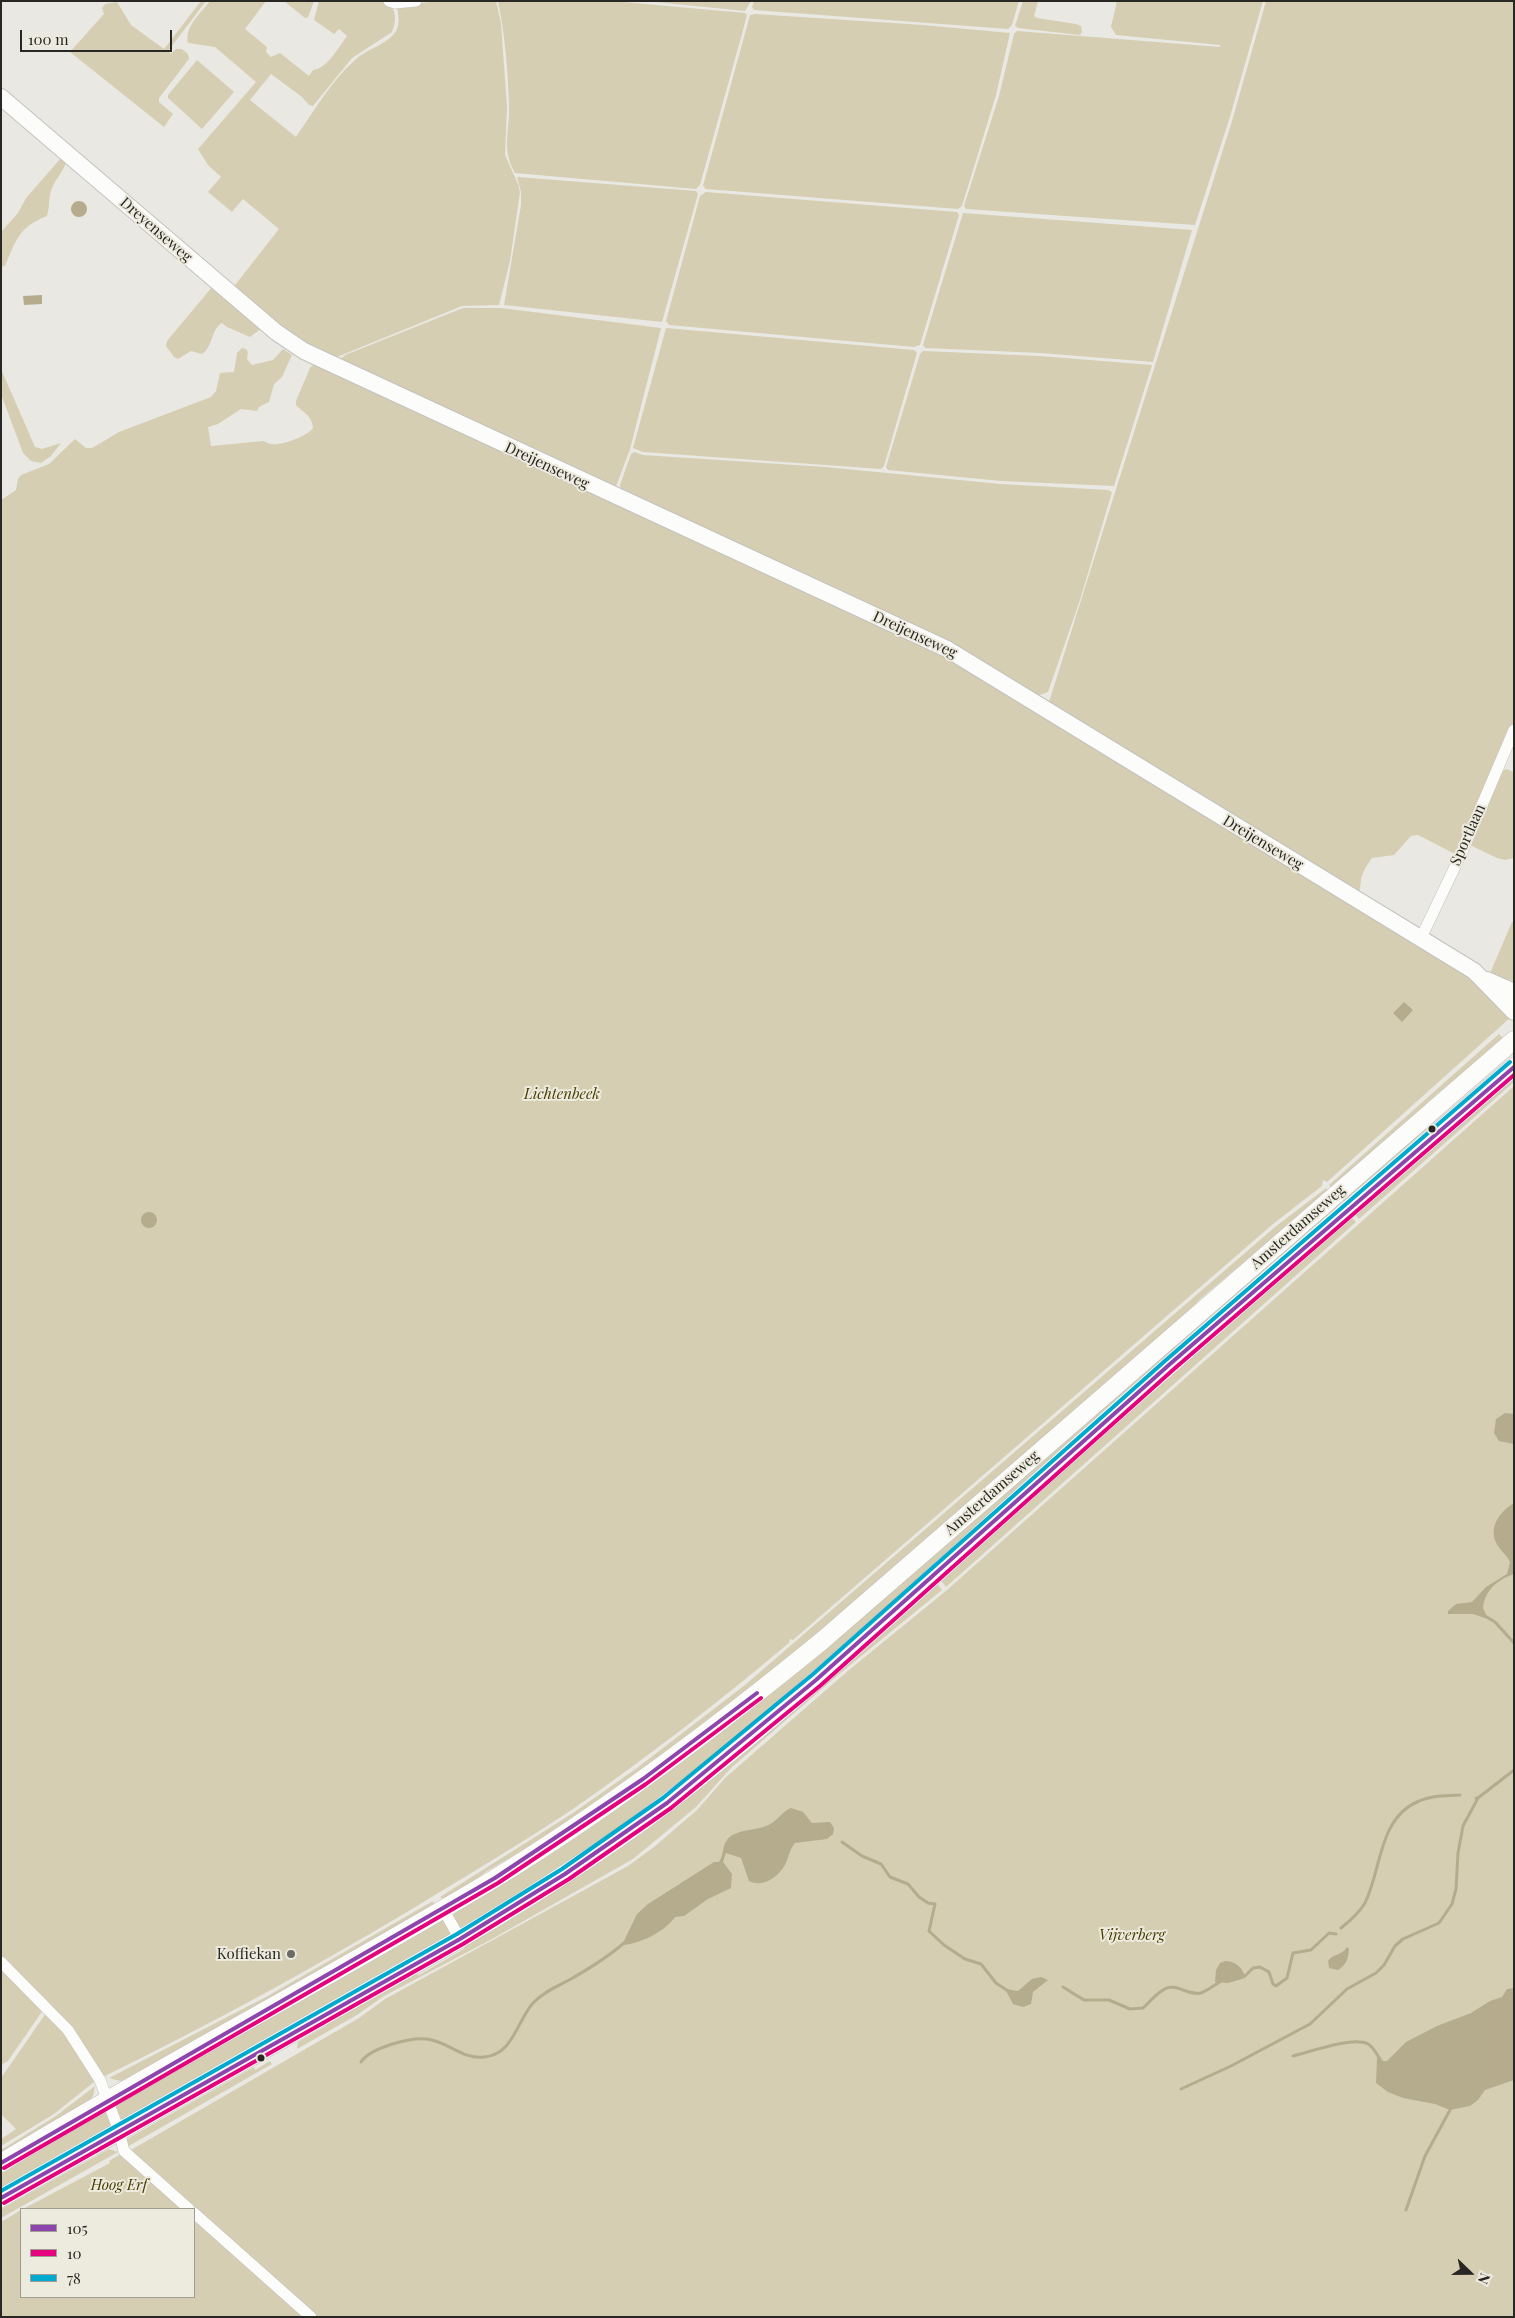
<!DOCTYPE html>
<style>
body{margin:0}
#map{position:relative;width:1515px;height:2318px;overflow:hidden;background:#eae8e2;font-family:"Playfair Display",serif}
canvas{display:block}
.frame{position:absolute;inset:0;border:2px solid #282723;pointer-events:none}
.legend{position:absolute;left:20px;top:2208px;width:175px;height:90px;box-sizing:border-box;background:#edeade;border:1px solid #9e9c93;margin:0;padding:6px 9px;list-style:none;font-size:15px;color:#282723}
.legend li{display:flex;align-items:center;gap:10px;height:25px}
.legend b{width:25px;border:1px solid #9e9c93}
.north{position:absolute;left:1445px;top:2248px;width:50px;height:50px;-webkit-text-stroke:4px #edeade;paint-order:stroke;rotate:112deg;font-size:14px;font-weight:700;line-height:20px;text-align:center;color:#282723}
.north::after{content:'';display:block;margin:auto;width:18px;height:22px;background:#282723;clip-path:polygon(50% 0,100% 100%,50% 72%,0 100%)}
.scale{position:absolute;left:20px;top:30px;width:152px;height:22px;box-sizing:border-box;border:2px solid #282723;border-top:0;padding-left:6px;font-size:15px;line-height:18px;white-space:nowrap;color:#282723;-webkit-text-stroke:4px #edeade;paint-order:stroke}
</style>
<div id="map">
<canvas width="1515" height="2318"></canvas>
<div class="frame"></div>
<ul class="legend">
<li><b style="height:6px;background:#8e44ad"></b>105</li>
<li><b style="height:6px;background:#e5007d"></b>10</li>
<li><b style="height:6px;background:#00a9ce"></b>78</li>
</ul>
<div class="north">N</div>
<div class="scale">100 m</div>
</div>
<script>
const c = document.querySelector('canvas').getContext('2d');
c.lineJoin = 'round';
function fill(path, color) { c.fillStyle = color; c.fill(path, 'evenodd'); }
function trace(path, color, width, dash) { c.strokeStyle = color; c.lineWidth = width; c.lineCap = dash ? 'butt' : 'round'; c.setLineDash(dash || []); c.stroke(path); }
function write(font, color, halo, rows, align = 'center') {
  c.font = font + ' "Playfair Display",serif'; c.lineWidth = 4; c.setLineDash([]); c.textBaseline = 'middle'; c.strokeStyle = halo; c.fillStyle = color; for (const [text, x, y, turn = 0] of rows) {
    c.save(); c.translate(x, y); c.rotate((+turn || 0) * Math.PI / 180); c.textAlign = isNaN(turn) ? turn : align; if (halo) c.strokeText(text, 0, 0); c.fillText(text, 0, 0); c.restore();
  }
}
fill(new Path2D(`
 M201 1H206L168 51 171 54 176 49H182L188 54 189 59 159 98V102L173 114 164 127 70 52 104 14 102 8 105 4 117 2 131 25 164 49Z
 M210 1H266L245 29 267 47 266 52 271 57 280 53 309 76 313 70C327 69 339 47 347 36L339 29 334 34 314 20 319 1H383C397 7 397 19 392 32L352 58 313 106 309 105 302 97 271 74 250 100 296 137C314 111 331 81 355 60 366 49 384 46 394 34 400 27 399 17 397 8 411 0 476 1 496 1L501 23 507 107 505 155 518 184 520 192 510 261 499 305 462 306 332 359 307 348 232 289 279 229 243 199 232 212 208 192 221 177 208 165 198 149 256 82 215 47 188 43C184 27 201 13 210 1Z
 M284 1H314L308 17 305 18Z
 M498 1H612L745 13 747 15 742 34 700 185 696 189 515 173C501 149 510 131 509 105 508 71 505 35 498 1Z
 M646 1H751L745 11Z
 M754 1H1019L1012 25 1008 29 754 10 752 7Z
 M1023 1H1038L1034 16 1037 18 1076 24 1081 26 1082 32 1080 35 1018 28 1015 26Z
 M1117 1H1263L1229 120 1195 225 966 209 964 206 999 96 1014 34 1017 31 1220 47V45L1116 35 1111 27Z
 M1266 1H1514V723L1457 855 1418 835 1411 836 1394 855 1372 858C1368 864 1362 872 1361 880 1360 886 1361 889 1357 895L1049 702 1232 121Z
 M755 14 923 25 1010 33 996 95 962 206 958 209 706 189 703 186 750 15Z
 M197 60 234 92 202 129 168 98V95Z
 M62 157 67 160C64 171 56 178 52 188 48 197 50 207 47 216 19 227 16 240 5 266L1 267V232L18 213 26 198Z
 M517 177 696 191 698 194 662 322 504 305 521 205V192Z
 M706 192 957 212 959 215 920 345 914 347 669 325 666 321 700 196Z
 M963 213 1192 230 1153 362 1040 353 925 348 923 345Z
 M212 287 262 328 250 337 227 327 222 323C211 329 213 347 202 354L191 351 178 359 174 357 166 346 167 341Z
 M463 308H501L661 328 630 449 617 484 610 490 340 360 345 355Z
 M666 328 914 350 917 353 884 466 881 469 643 452 633 448Z
 M242 348 246 349 248 352 247 359 252 365 273 360 283 349 292 355 282 377 274 384 269 402 259 407 257 411 241 409 218 424 208 427 211 446 264 441C266 442 269 444 271 444 281 446 308 436 313 428 312 415 303 413 296 405V401L310 368 315 363 926 644 1467 972 1511 1017 1327 1182 1323 1180 1322 1186 1273 1224 793 1640 791 1639 789 1641 790 1642C720 1701 648 1757 573 1809 522 1843 469 1874 417 1906 315 1967 211 2024 105 2076L101 2074 1 1958V500L16 490 18 479 21 475 49 464 75 439 86 448H92L119 432 211 397 216 391 220 373 234 372 237 353Z
 M923 351 1040 356 1152 365 1114 486 1001 481 888 470 886 467 920 354Z
 M1 369 35 447 42 449 61 443 51 456 41 463 31 461 23 453 1 394Z
 M634 452 643 455 825 467 1001 484 1108 490 1112 492 1080 600 1048 692 1034 697 621 491 620 485 631 454Z
 M1506 769 1514 772V858L1505 860 1497 858 1468 844 1503 771Z
 M1512 922H1514V981L1492 975 1491 971Z
 M1499 1034 1505 1040 1438 1093 1333 1190 1329 1185Z
 M1514 1050 1345 1203 1341 1198Z
 M1514 1075V1082L1359 1219 1354 1213Z
 M1514 1086V2317H315L131 2150 359 2018 385 1999 628 1866 654 1847 697 1810 725 1778 849 1670 947 1590Z
 M1326 1188 1330 1193 1271 1243 1238 1267 1200 1299 1170 1332 751 1691 564 1827 487 1871 447 1901 440 1897 573 1813 637 1768 745 1685 1275 1227Z
 M1337 1202 1342 1207 720 1754 596 1847 462 1931C456 1926 451 1919 451 1911L615 1805Z
 M1350 1216 1356 1222 946 1587 939 1578 1257 1296C1291 1273 1321 1246 1350 1216Z
 M935 1581 942 1590 832 1680 731 1768 696 1807 633 1859 492 1939 384 1996 357 2015 297 2049 298 2042 326 2026 338 2014 411 1973 419 1975 464 1949 466 1942 518 1911Z
 M433 1901 434 1906 128 2080 120 2081 109 2078 266 1997Z
 M439 1917C446 1922 451 1929 451 1937L120 2125 113 2107Z
 M1 1965 43 2006 41 2013 8 2061 1 2065Z
 M48 2013 57 2021 94 2078V2082L54 2114 1 2146V2139L16 2129 1 2114V2078L44 2016Z
 M270 2061 272 2064 127 2147V2139L254 2067 255 2070Z
 M95 2086 93 2096 89 2102 1 2153V2150L56 2116Z
 M109 2110 115 2127 1 2191V2173Z
 M109 2149 118 2152 1 2218V2209Z
 M121 2154 185 2209H23L110 2163 109 2161Z
 M21 2210V2297H194V2217L308 2317H1V2222Z`), '#d5ceb3');
fill(new Path2D(`
 M71 209a8 8 0 1 1 16 0a8 8 0 1 1-16 0Z
 M42 295V304L24 305 23 296Z
 M1404 1002 1413 1010 1402 1022 1393 1013Z
 M141 1220a8 8 0 1 1 16 0a8 8 0 1 1-16 0Z
 M1505 1413 1514 1414V1444L1499 1441 1494 1433 1496 1419Z
 M1514 1503V1574C1497 1580 1485 1590 1483 1608L1488 1619 1473 1614H1448V1611L1456 1604 1472 1602 1486 1587 1507 1574 1510 1562C1507 1556 1502 1552 1498 1546 1487 1529 1499 1512 1514 1503Z
 M791 1808 803 1812 812 1823 830 1822 834 1828 833 1834 827 1839 795 1843C789 1850 789 1857 785 1865 778 1877 763 1888 749 1881L741 1858 726 1853 723 1862 732 1874 731 1888 708 1899 684 1916 675 1917C666 1931 638 1945 622 1945L637 1914 648 1904 714 1862H719C724 1855 722 1846 727 1840 735 1829 754 1831 766 1826 776 1823 781 1812 791 1808Z
 M1347 1947 1349 1949C1348 1959 1347 1964 1338 1970L1329 1968 1328 1961C1333 1953 1342 1956 1347 1947Z
 M1225 1961C1235 1961 1244 1968 1245 1978L1228 1983 1215 1982 1216 1970 1220 1963Z
 M1041 1977 1048 1980 1033 1992 1031 2004 1023 2007 1013 2004 1005 1989 1018 1991 1032 1979Z
 M1514 1988V2080L1485 2090 1478 2100 1470 2106 1450 2110 1435 2104 1403 2098 1388 2092 1376 2083 1377 2058 1380 2057 1383 2061H1387L1406 2042 1437 2026 1471 2013 1490 2001 1502 1997 1507 1989Z`), '#b5ac8d');
trace(new Path2D(`
 M1485 1616 1495 1622 1514 1643
 M1476 1798H1478L1514 1770
 M842 1842 862 1856 881 1864 890 1877 908 1884 919 1897 928 1903 935 1904 929 1931 944 1945 965 1959 981 1964 996 1983 1008 1991
 M1341 1928C1350 1921 1359 1913 1365 1903 1382 1869 1378 1818 1419 1801 1432 1795 1446 1796 1460 1795
 M1243 1975 1245 1976 1253 1968 1260 1967 1269 1972 1273 1984 1276 1986 1287 1978 1293 1953 1311 1950 1329 1933 1336 1934
 M1063 1987 1084 2000H1109L1130 2009 1143 2008C1150 2002 1158 1991 1167 1988 1178 1984 1189 1996 1201 1993 1208 1990 1215 1985 1221 1981
 M1293 2056C1310 2052 1353 2036 1368 2044 1374 2047 1376 2054 1380 2059
 M361 2062C370 2048 410 2037 427 2039 447 2041 463 2060 484 2057 513 2055 517 2021 533 2003 543 1992 558 1986 571 1979 590 1968 608 1957 624 1943
 M1181 2089 1231 2066 1310 2024 1347 1989 1376 1973 1384 1965 1395 1946 1403 1939 1439 1923 1452 1904 1456 1889 1458 1853 1463 1826 1478 1798
 M1406 2210 1425 2156 1450 2110 1449 2106`), '#b5ac8d', 3);
const minor = new Path2D(`
 M389 1 395 3 416 1
 M1421 938 1462 852 1514 730
 M443 1909 460 1939
 M1 1962 68 2030 100 2080 119 2131 124 2151 189 2209
 M194 2213 311 2317`);
const secondary = new Path2D(`
 M1 97 276 332 304 351 947 649 1474 971 1514 1012
 M1487 980 1514 992`);
const primary = new Path2D(`
 M1 2163C163 2064 332 1977 494 1879 610 1808 718 1726 823 1640L1514 1040
 M1 2198 460 1939C531 1897 601 1853 667 1803 803 1698 929 1579 1057 1465 1207 1330 1361 1199 1514 1067`);
trace(minor, '#c3c2bd', 12);
trace(secondary, '#c3c2bd', 18);
trace(primary, '#c3c2bd', 19);
trace(minor, '#fcfcfb', 11);
trace(secondary, '#fcfcfb', 16);
trace(primary, '#fcfcfb', 18);
trace(new Path2D(`
 M1 2163 495 1878 643 1779 757 1693
 M1 2198 460 1939 565 1874 667 1803 816 1680 1170 1364 1514 1067`), '#8e44ad', 4);
trace(new Path2D(`
 M4 2168 498 1883 646 1784 761 1698
 M4 2203 463 1944 569 1879 671 1808 821 1685 1174 1369 1514 1075`), '#e5007d', 4);
trace(new Path2D(`
 M1 2191 457 1934 562 1869 663 1798 812 1675 1166 1360 1510 1062`), '#00a9ce', 4);
for (const [x, y, r, color] of [
 [1432,1129,4.5,"#282723"],
 [291,1954,5,"#6c6b66"],
 [261,2058,4.5,"#282723"]
]) { const dot = new Path2D(); dot.arc(x, y, r, 0, 2 * Math.PI); c.fillStyle = color; c.fill(dot); trace(dot, '#edeade', 2); }
write('15px', '#282723', '#edeade', [
 ["Dreyenseweg",156,230,41],
 ["Dreijenseweg",547,466,25],
 ["Dreijenseweg",915,635,25],
 ["Sportlaan",1468,835,-66],
 ["Dreijenseweg",1263,843,31],
 ["Amsterdamseweg",1298,1227,-41],
 ["Amsterdamseweg",992,1493,-41]
]);
write('italic 15px', '#483c00', '#edeade', [
 ["Lichtenbeek",562,1094],
 ["Vijverberg",1132,1935],
 ["Hoog Erf",119,2185]
]);
write('15px', '#282723', '#edeade', [
 ["Koffiekan",281,1954]
], 'right');
</script>
